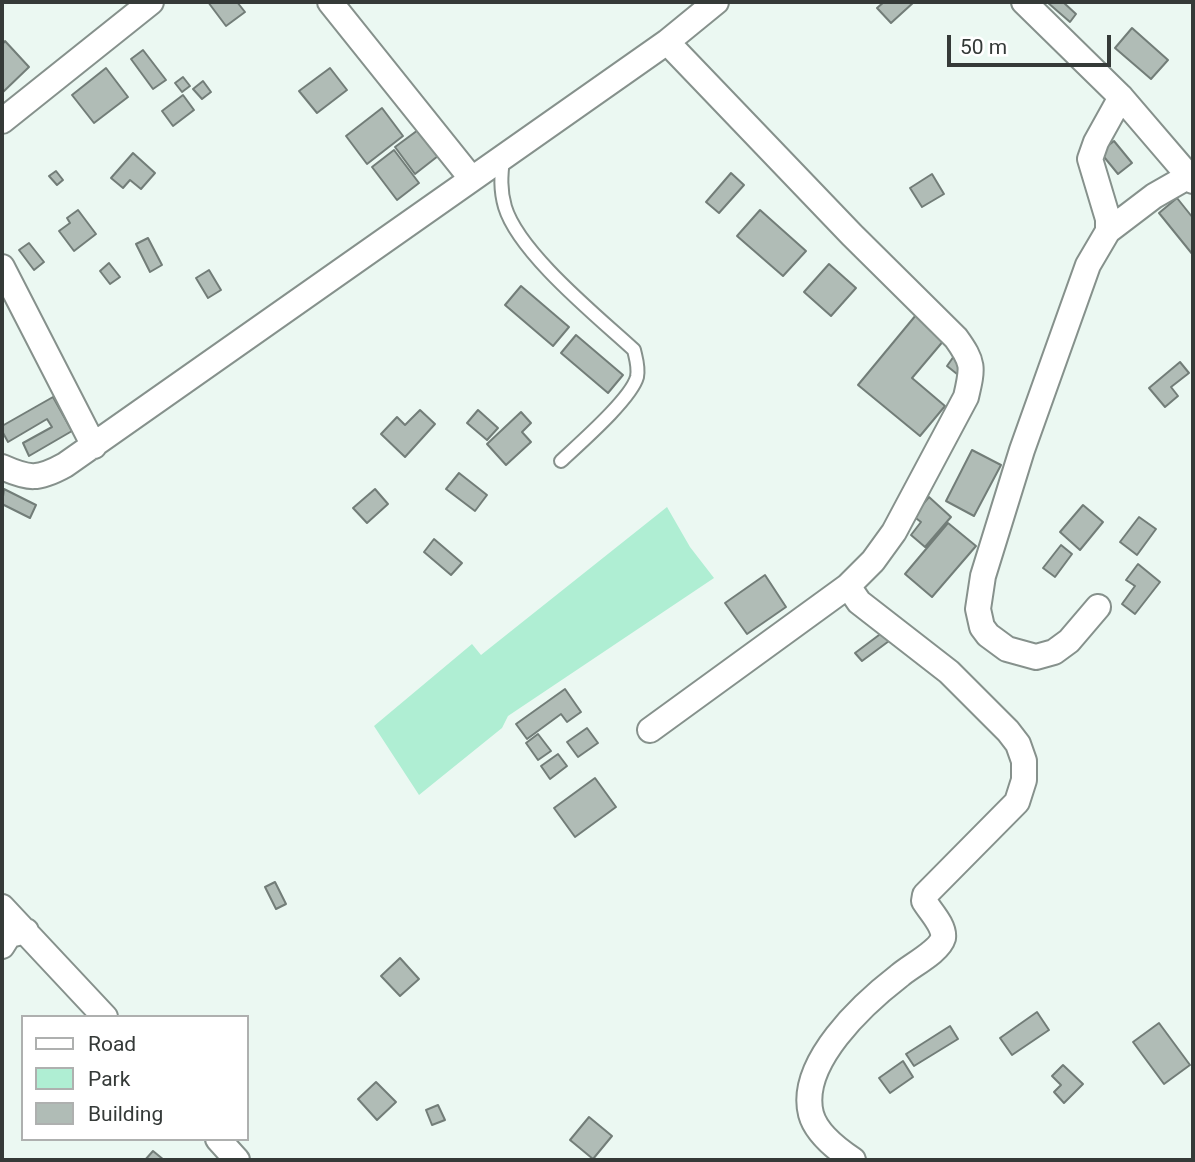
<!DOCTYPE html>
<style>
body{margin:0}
#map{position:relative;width:1195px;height:1162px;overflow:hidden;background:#ebf8f2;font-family:Roboto,sans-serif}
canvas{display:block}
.frame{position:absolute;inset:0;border:4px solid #353a38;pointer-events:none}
.legend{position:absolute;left:21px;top:1015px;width:228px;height:126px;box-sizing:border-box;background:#fff;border:2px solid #aeb0af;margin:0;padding:9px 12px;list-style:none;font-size:21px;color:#353a38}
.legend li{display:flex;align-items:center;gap:14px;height:35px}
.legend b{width:35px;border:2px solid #aeb0af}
.scale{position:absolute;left:947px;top:35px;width:164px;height:32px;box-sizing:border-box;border:4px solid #353a38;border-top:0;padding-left:9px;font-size:21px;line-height:24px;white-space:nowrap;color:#353a38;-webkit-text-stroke:5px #fff;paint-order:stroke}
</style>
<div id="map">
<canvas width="1195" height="1162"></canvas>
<div class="frame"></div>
<ul class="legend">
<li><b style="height:9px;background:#fff"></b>Road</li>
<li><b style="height:19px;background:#afeed3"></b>Park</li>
<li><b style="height:19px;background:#b0bcb6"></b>Building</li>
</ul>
<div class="scale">50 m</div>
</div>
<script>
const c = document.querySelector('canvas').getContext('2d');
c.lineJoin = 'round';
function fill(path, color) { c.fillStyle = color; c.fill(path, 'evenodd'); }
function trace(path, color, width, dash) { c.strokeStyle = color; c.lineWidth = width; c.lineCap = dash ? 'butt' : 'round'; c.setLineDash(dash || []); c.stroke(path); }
fill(new Path2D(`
 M667 507 690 547 714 578 508 716 502 728 419 795 374 726 472 644 481 655Z`), '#afeed3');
const building = new Path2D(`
 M208 2H237L245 12 226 26Z
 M884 2H914L891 23 877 8Z
 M1047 2H1063L1076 14 1070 22Z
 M1132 28 1168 60 1151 79 1115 48Z
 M5 41 29 67 2 93V45Z
 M143 50 166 80 153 89 131 59Z
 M106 68 128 97 94 123 72 95Z
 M330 68 347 90 317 113 299 91Z
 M183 77 190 86 182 92 175 83Z
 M203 81 211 92 202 99 193 89Z
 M183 95 194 110 173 126 162 111Z
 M382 108 403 136 367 164 346 136Z
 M418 130 438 156 415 174 395 147Z
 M1114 141 1132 163 1118 174 1100 152Z
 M394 150 419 183 397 200 372 167Z
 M133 153 155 173 141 189 130 180 123 188 111 178Z
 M56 171 63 180 57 185 49 176Z
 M731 173 744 185 719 213 706 202Z
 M932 174 944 194 922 207 910 188Z
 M1177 198 1193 218V255L1159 213Z
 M78 210 96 234 74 251 59 231 70 223 67 218Z
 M760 210 806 251 783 276 737 236Z
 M148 238 162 265 150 272 136 244Z
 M29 243 44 262 34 270 19 250Z
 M109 263 120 277 110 284 100 271Z
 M829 264 856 288 831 316 804 292Z
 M209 270 221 290 208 298 196 278Z
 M521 286 569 327 553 346 505 305Z
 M916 315 945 339 912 378 945 406 920 436 858 385Z
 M576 335 623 375 608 393 561 353Z
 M954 356 965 365 957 374 947 366Z
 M1180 362 1189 373 1171 387 1178 396 1165 407 1149 388Z
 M53 397 72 431 29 456 23 443 52 427 47 419 8 442 2 431V426Z
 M420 410 435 424 405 457 381 434 397 417 405 425Z
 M478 410 498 428 487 440 467 423Z
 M521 412 531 423 522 432 531 442 506 465 487 444Z
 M972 450 1001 465 974 516 946 501Z
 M459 473 487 495 475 511 446 489Z
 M4 489 36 505 30 518 2 504Z
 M375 489 388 504 367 523 353 508Z
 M929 497 951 517 925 547 911 535 921 522 913 516Z
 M1083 505 1103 522 1080 550 1060 532Z
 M1139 517 1156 529 1137 555 1120 542Z
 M948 523 976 546 932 597 905 574Z
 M434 539 462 563 451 575 424 552Z
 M1061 545 1072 554 1055 577 1043 568Z
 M1138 564 1160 582 1135 614 1122 604 1135 586 1126 580Z
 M765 575 786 607 747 634 725 603Z
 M883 632 889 641 862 661 855 653Z
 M565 689 581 712 567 722 561 714 527 739 516 724Z
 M587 728 598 743 578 757 567 742Z
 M538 734 551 751 538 760 526 743Z
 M558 754 567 766 550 779 541 766Z
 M595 778 616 807 575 837 554 808Z
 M275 882 286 904 276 909 265 887Z
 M400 958 419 979 400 996 381 976Z
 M1037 1012 1049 1030 1012 1055 1000 1038Z
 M1159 1023 1190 1065 1164 1084 1133 1042Z
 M950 1026 958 1039 914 1066 906 1054Z
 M903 1061 913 1077 890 1093 879 1078Z
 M1063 1065 1083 1084 1064 1103 1054 1092 1061 1085 1052 1076Z
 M376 1082 396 1102 377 1120 358 1099Z
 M438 1105 445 1120 432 1125 426 1110Z
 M589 1117 612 1136 593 1159 570 1140Z
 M153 1151 164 1160H145Z`);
fill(building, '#b0bcb6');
trace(building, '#727d78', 2);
const lane = new Path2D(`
 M503 159C501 175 500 190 505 207 519 253 597 316 634 350 636 359 639 367 637 377 631 399 579 444 561 461`);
const street = new Path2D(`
 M330 2 471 178
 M1024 2 1121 97 1193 181
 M2 121 151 2
 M1108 231 1154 196 1189 176
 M2 267 94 446
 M2 467C29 479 38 480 65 465L667 42 716 2
 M848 586 859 602 949 672 1008 731 1018 744 1024 761V780L1017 802 925 895 924 901C930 911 945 926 943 938 939 952 910 966 899 976 864 1003 798 1063 811 1114 816 1133 838 1150 853 1160
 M1098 607 1069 641 1054 652 1036 657 1007 649 988 635 982 627 978 609 983 576 1022 450 1088 265 1108 231V219L1090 159 1096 142 1121 97
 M650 730 848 586 873 561 894 532 966 397C973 367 974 363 956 338L852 235 667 42
 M2 907 105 1017
 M2 946 9 935 26 931
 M218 1139 237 1160`);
trace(lane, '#86918c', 16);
trace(street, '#86918c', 28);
trace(lane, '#fff', 12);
trace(street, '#fff', 24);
</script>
